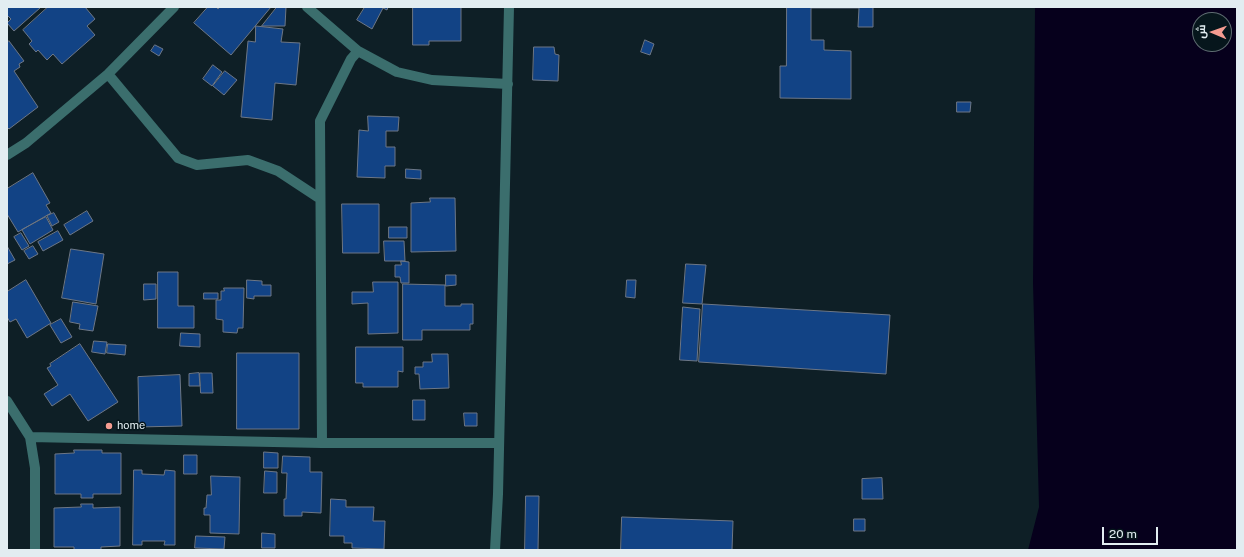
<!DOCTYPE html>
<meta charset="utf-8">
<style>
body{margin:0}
#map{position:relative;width:1244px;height:557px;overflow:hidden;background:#0e1f26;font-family:"Public Sans",Cairo,sans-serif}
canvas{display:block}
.frame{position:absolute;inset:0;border:8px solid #e2edf1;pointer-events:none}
.north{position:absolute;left:1192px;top:12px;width:40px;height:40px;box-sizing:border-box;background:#06161c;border:1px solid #5e6c71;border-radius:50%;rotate:272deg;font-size:11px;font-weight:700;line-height:16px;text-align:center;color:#e2edf1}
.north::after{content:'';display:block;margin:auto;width:14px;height:18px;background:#f59c91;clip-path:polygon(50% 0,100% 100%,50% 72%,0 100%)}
.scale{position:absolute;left:1102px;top:527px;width:56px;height:18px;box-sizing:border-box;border:2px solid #e2edf1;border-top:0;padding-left:5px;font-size:12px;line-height:14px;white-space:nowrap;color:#e2edf1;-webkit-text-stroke:3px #06161c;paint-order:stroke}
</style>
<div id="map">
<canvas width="1244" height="557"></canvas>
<div class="frame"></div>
<div class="north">ش</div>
<div class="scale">20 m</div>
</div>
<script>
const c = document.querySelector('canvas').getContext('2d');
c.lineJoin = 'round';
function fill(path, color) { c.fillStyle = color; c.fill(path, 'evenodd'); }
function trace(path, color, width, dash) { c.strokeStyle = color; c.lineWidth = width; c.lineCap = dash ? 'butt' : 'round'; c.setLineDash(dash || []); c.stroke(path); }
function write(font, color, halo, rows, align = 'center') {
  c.font = font + ' "Public Sans",sans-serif'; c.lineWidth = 3; c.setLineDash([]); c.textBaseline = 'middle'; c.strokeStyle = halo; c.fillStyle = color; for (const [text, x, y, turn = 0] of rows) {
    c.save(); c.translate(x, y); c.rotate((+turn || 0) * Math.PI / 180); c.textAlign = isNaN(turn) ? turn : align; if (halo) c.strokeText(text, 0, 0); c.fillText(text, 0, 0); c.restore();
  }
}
fill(new Path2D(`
 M1035 7H1237V550H1028L1039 507 1033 283ZM1200 20H1224V44H1200Z`), '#06001c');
const building = new Path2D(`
 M7 7H39L40 8 14 31 7 23 11 19 7 15Z
 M48 7H85L95 19 87 26 95 35 62 64 53 54 47 60 38 50 36 52 29 44 32 41 23 30Z
 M208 7H216L218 9 220 7H271L231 55 194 23Z
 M277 7H286L285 26H262Z
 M365 7H388L387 10 383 8 372 29 357 20Z
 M413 7H461V41H429V45H413Z
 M787 7H873V27H858L859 8H811V40H824V50L851 51V99L780 98V66H786Z
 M256 26 283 29 281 42 300 43 296 85 275 83 272 120 241 117 248 41 255 42Z
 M645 40 654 44 650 55 641 52Z
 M9 41 24 61 19 64 20 67 14 71 38 107 9 129 7 127V43Z
 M155 45 163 49 159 56 151 51Z
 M534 47H554L555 54 559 55 558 81 533 80Z
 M213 65 222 72 212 86 203 79Z
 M225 71 237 80 224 95 213 86Z
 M957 102H971L970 112H957Z
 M368 116 399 117 398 131H386V147H395V166H385V178L357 177 359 130 368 131Z
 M406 169 421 170V179L406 178Z
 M33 173 50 203 46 205 51 213 18 232 7 214V189Z
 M430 198H455L456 251 411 252V203L430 202Z
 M342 204H379V253H343Z
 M87 211 93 221 70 235 64 225Z
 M54 213 59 222 52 226 47 216Z
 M46 217 53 230 30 244 22 230Z
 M389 227H407V238H389Z
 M58 231 63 240 43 251 38 242Z
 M21 233 29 246 22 250 14 237Z
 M384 241H404L405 261H385Z
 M7 246 15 260 7 264Z
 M33 246 38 254 29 259 24 251Z
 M71 249 104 254 96 304 62 298Z
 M401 261 409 262V283H401L400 277H395V265H401Z
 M686 264 706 265 702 304 683 303Z
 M158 272H178V306H194V328H158Z
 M446 275H456V285L446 286Z
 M26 280 51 323 27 338 16 319 10 322 7 317V292Z
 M247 280 262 281V285H271V296H254V299L247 298Z
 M627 280H636L635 298 626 297Z
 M373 282H398V333L368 334V303L352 304V292H373Z
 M144 284H156V299L144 300Z
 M403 284 445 285V306H461V304H473V324H470V330H422V340H403Z
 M224 288H244L243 328H238L237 333 223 332V320L216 319V300H221V291H224Z
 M204 293H218V299H204Z
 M73 302 98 306 93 331 79 329 80 324 70 322Z
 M703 304 890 315 886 374 699 362Z
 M683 307 700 309 697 361 680 360Z
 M61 319 72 337 61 343 50 325Z
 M181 333 200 334V347L180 346Z
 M94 341 107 342 105 354 92 352Z
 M80 344 118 402 88 421 70 394 52 406 44 394 58 385 47 368 51 366 50 364Z
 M108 344 126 345 125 355 107 353Z
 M356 347H403V372L398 371V387H363V383H356Z
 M237 353H299V429H237Z
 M432 354H448L449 388 420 389 419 374H415V367H423V362H432Z
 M199 373 200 386H189V374Z
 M200 373H212L213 393H201Z
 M180 375 182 426 139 427 138 377Z
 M413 400H425V420H413Z
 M464 413H477V426H465Z
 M74 450H102V453H121V494H93V498H81V494H55V454L74 453Z
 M264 452 278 453V468H264Z
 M184 455H197V474H184Z
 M283 456 310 457V472H322L321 513 302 512V516H284V499H286L287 473H282Z
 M134 470H142V474L164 475 165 470 175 471V545H164L165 541H142V545H133Z
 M265 471 277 472V493H264Z
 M211 476 240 477 239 534 210 533V515H204V508H206L207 495H211Z
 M882 478 883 499H862V479Z
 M526 496H539L538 550H525Z
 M331 499 346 500V507H374L373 521H385L384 549 352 548V543H344V536H330Z
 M81 504H93V508L120 507V546L101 547V550H74V547H54V508L81 507Z
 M622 517 733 521 732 550H621Z
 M854 519H865V531H854Z
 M262 533 275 534V548H262Z
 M196 536 225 537 224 549 195 548Z`);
fill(building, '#124385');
trace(building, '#6d7786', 1);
trace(new Path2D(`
 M307 7 358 51 351 59 320 121 322 443
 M358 51 397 72 432 80 508 84
 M108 74 178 158 197 165 248 160 278 171 319 198
 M7 155 26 143 108 74 174 7
 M7 401 30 437 35 468V550
 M30 437 322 443H499
 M495 550 498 494 509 7`), '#3b6e6d', 10);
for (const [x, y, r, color] of [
 [109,426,4,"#f59c91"]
]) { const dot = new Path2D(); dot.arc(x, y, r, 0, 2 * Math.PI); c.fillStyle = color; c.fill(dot); trace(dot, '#06161c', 1.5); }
write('11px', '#e2edf1', '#06161c', [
 ["home",117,426]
], 'left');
</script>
